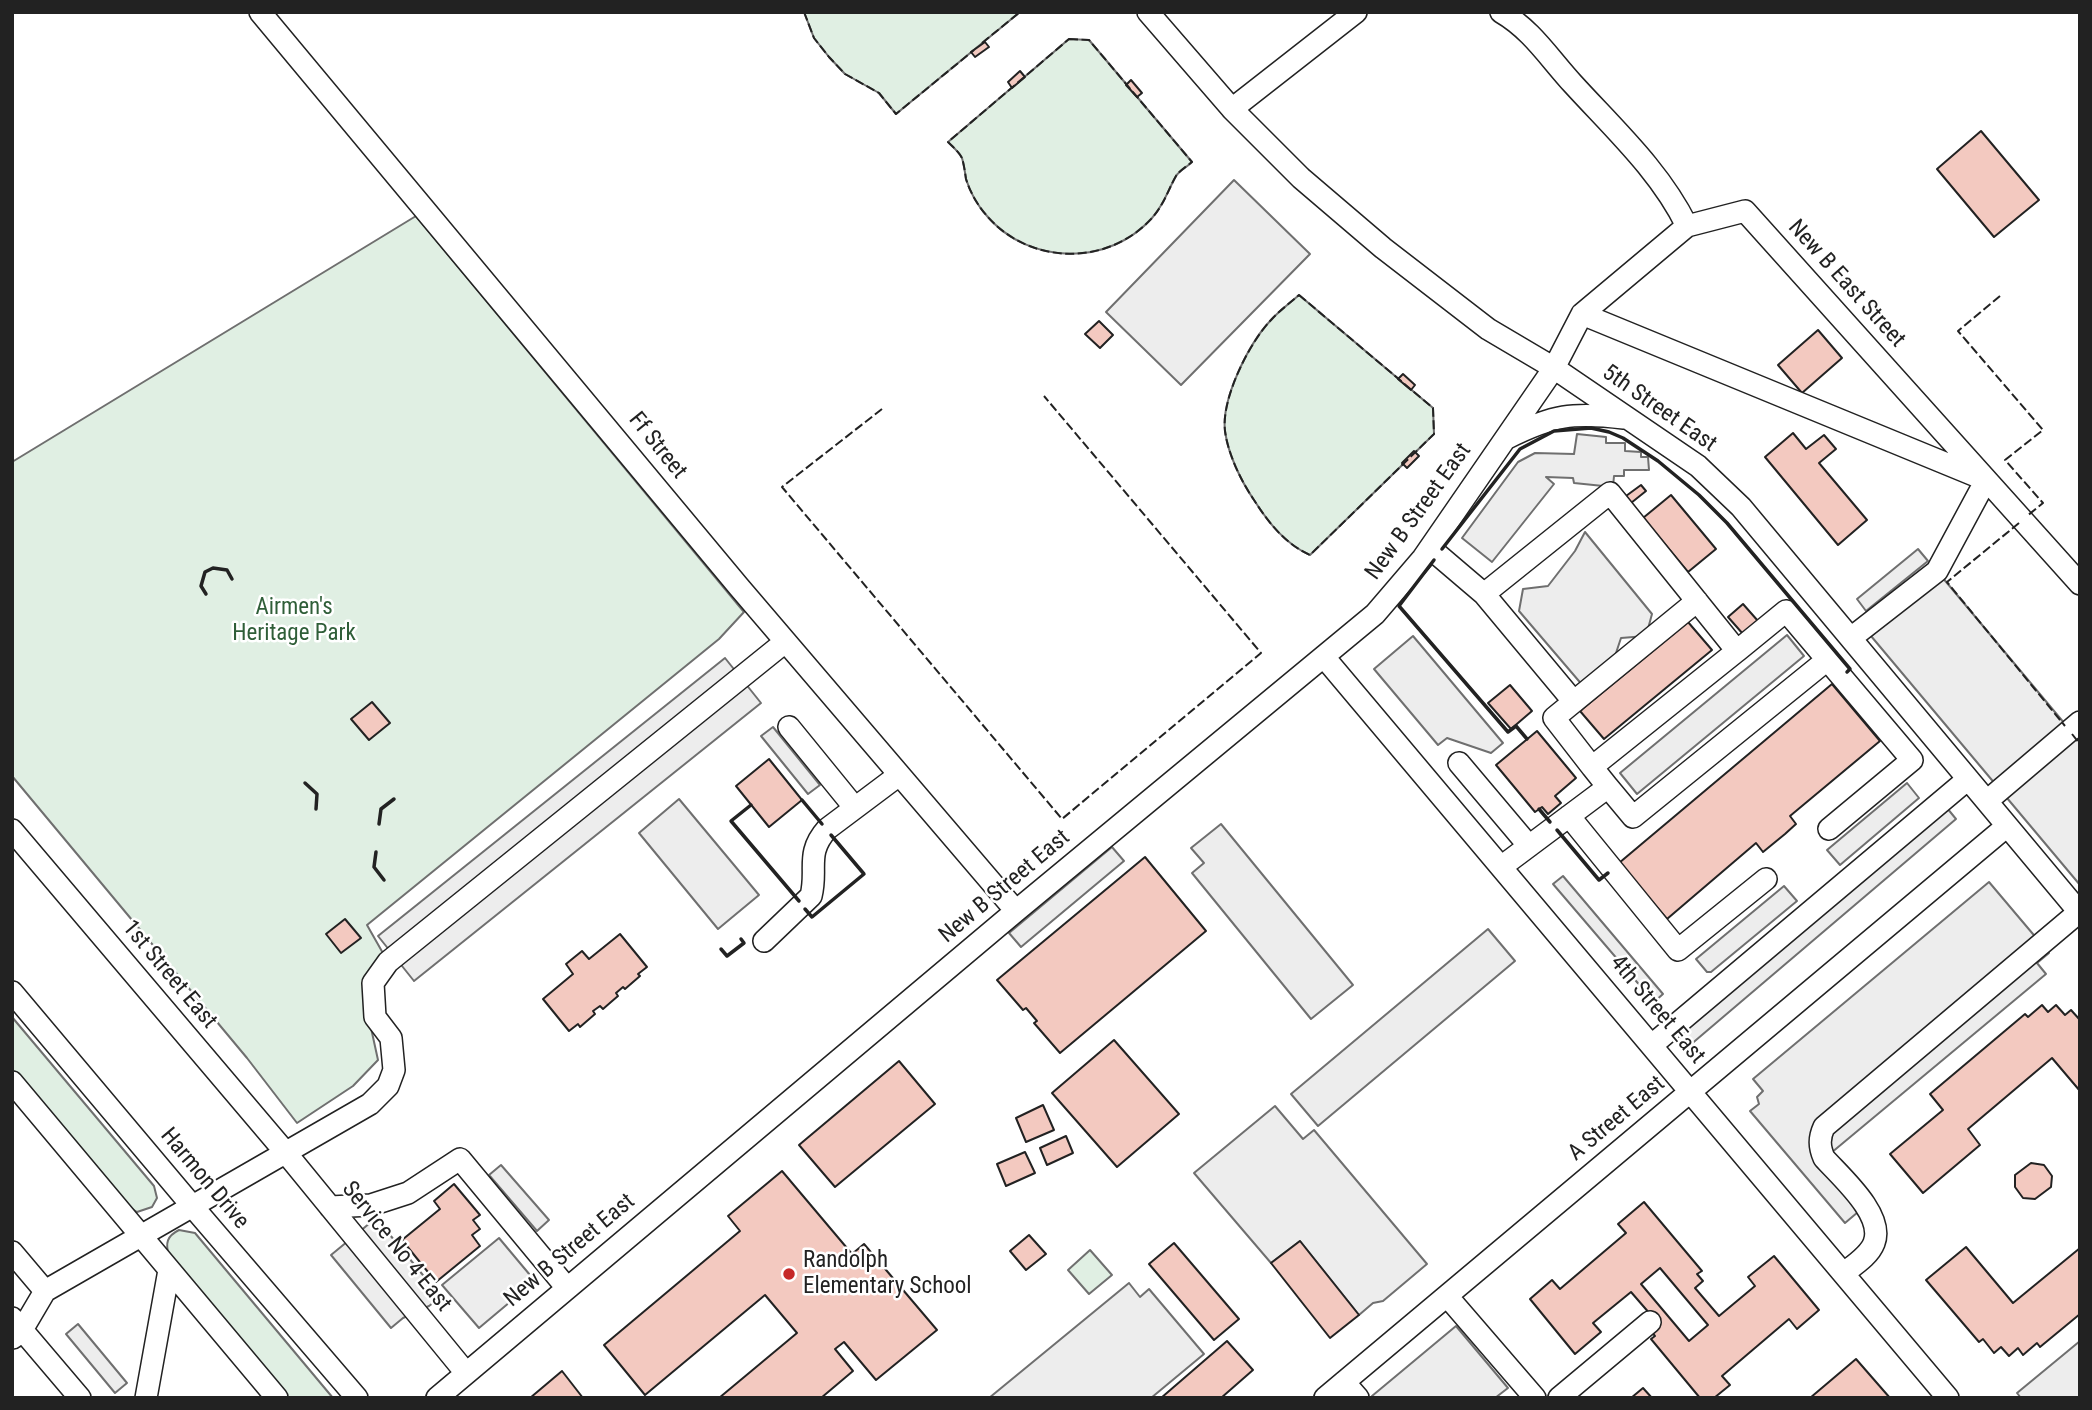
<!DOCTYPE html>
<style>
body{margin:0}
#map{position:relative;width:2092px;height:1410px;overflow:hidden;background:#fff;font-family:"Roboto Condensed",sans-serif}
canvas{display:block}
.frame{position:absolute;inset:0;border:14px solid #222;pointer-events:none}
</style>
<div id="map">
<canvas width="2092" height="1410"></canvas>
<div class="frame"></div>
</div>
<script>
const c = document.querySelector('canvas').getContext('2d');
c.lineJoin = 'round';
function fill(path, color) { c.fillStyle = color; c.fill(path, 'evenodd'); }
function trace(path, color, width, dash) { c.strokeStyle = color; c.lineWidth = width; c.lineCap = dash ? 'butt' : 'round'; c.setLineDash(dash || []); c.stroke(path); }
function write(font, color, halo, rows, align = 'center') {
  c.font = font + ' "Roboto Condensed",sans-serif'; c.lineWidth = 5; c.setLineDash([]); c.textBaseline = 'middle'; c.strokeStyle = halo; c.fillStyle = color; for (const [text, x, y, turn = 0] of rows) {
    c.save(); c.translate(x, y); c.rotate((+turn || 0) * Math.PI / 180); c.textAlign = isNaN(turn) ? turn : align; if (halo) c.strokeText(text, 0, 0); c.fillText(text, 0, 0); c.restore();
  }
}
const green = new Path2D(`
 M804 12H1020L896 114 879 93 845 74 829 57 814 38Z
 M1069 39 1089 40 1192 162C1187 167 1179 171 1176 176 1167 192 1165 203 1152 218 1109 266 1030 266 987 216 978 206 970 192 966 179 965 172 964 165 962 158 959 152 953 147 948 142Z
 M416 216 744 612 719 639 367 925 388 962 371 1028 378 1060 353 1086 297 1123 247 1058 12 776V462Z
 M1299 295 1433 408 1434 434 1310 555C1285 544 1268 522 1254 500 1241 481 1228 454 1225 431 1221 399 1249 343 1271 320 1279 311 1290 303 1299 295Z
 M12 1017 154 1186 157 1198 152 1207 137 1212 124 1204 12 1070Z
 M179 1230 195 1233 333 1398H287L169 1256C165 1243 167 1236 179 1230Z
 M1090 1250 1112 1275 1089 1294 1068 1270Z`);
fill(green, '#e0efe3');
trace(green, '#6f6f6f', 2);
const parking = new Path2D(`
 M1234 180 1310 254 1181 385 1106 312Z
 M1577 434 1606 437V443H1625V451L1641 452V457H1648L1649 470H1624V476H1614L1613 487 1574 483 1573 478 1546 477 1554 484 1492 562 1462 538 1518 462 1535 453 1574 454Z
 M1585 532 1652 614 1646 636 1621 638 1613 662 1584 687 1519 611 1523 589 1548 586 1575 551Z
 M1918 549 1928 561 1866 611 1857 599Z
 M1942 577 2080 742V885L1871 636Z
 M1787 635 1804 656 1637 794 1620 773Z
 M1413 636 1503 743 1491 753 1447 738 1438 745 1374 669Z
 M725 658 761 703 414 981 378 936Z
 M773 727 820 785 808 794 761 736Z
 M1907 783 1919 798 1840 865 1827 850Z
 M679 799 759 895 718 929 639 833Z
 M1947 808 1956 819 1689 1046 1679 1035Z
 M1221 824 1353 985 1311 1019 1192 873 1204 863 1191 848Z
 M1112 847 1124 861 1021 947 1009 933Z
 M1563 876 1663 994 1654 1002 1553 884Z
 M1989 882 2049 953 2037 963 2046 974 1831 1153 1871 1201 1845 1223 1750 1111 1759 1104 1757 1097 1763 1091 1753 1079Z
 M1784 886 1797 901 1711 972H1707L1696 959Z
 M1488 929 1515 961 1318 1126 1291 1094Z
 M1275 1106 1303 1139 1314 1130 1427 1264 1383 1301 1373 1303 1359 1315 1300 1241 1271 1263 1194 1173Z
 M501 1165 549 1220 537 1231 489 1175Z
 M376 1218 441 1297 429 1306 403 1318 391 1328 331 1255Z
 M499 1238 535 1281 479 1328 442 1285Z
 M1129 1283 1140 1297 1149 1289 1204 1354 1151 1398H989Z
 M78 1324 127 1383 115 1393 66 1334Z
 M1456 1326 1508 1388 1495 1398H1373L1372 1396Z
 M2080 1341V1398H2021L2017 1393Z`);
fill(parking, '#ededed');
trace(parking, '#6f6f6f', 2);
const building = new Path2D(`
 M985 42 989 47 975 57 971 52Z
 M1020 71 1025 77 1012 88 1008 82Z
 M1131 80 1142 93 1137 97 1126 85Z
 M1981 131 2039 200 1994 237 1937 169Z
 M1099 321 1113 335 1100 348 1085 334Z
 M1818 330 1842 358 1802 393 1778 365Z
 M1403 374 1415 385 1411 390 1398 379Z
 M1793 433 1806 449 1824 435 1836 449 1819 463 1867 520 1838 545 1765 457Z
 M1414 451 1419 456 1407 468 1402 463Z
 M1641 485 1646 491 1631 503 1626 496Z
 M1671 495 1716 549 1688 572 1643 518Z
 M1743 604 1758 621 1743 634 1728 617Z
 M1688 622 1712 650 1604 739 1580 711Z
 M1832 684 1880 741 1790 816 1796 824 1785 834 1763 852 1756 843 1667 919 1619 863Z
 M1510 685 1532 711 1511 729 1488 703Z
 M372 702 390 723 369 740 351 719Z
 M1537 731 1576 778 1555 796 1561 803 1548 814 1542 807 1535 812 1496 765Z
 M769 759 802 800 769 827 736 786Z
 M1145 857 1206 931 1060 1053 1034 1023 1037 1021 1026 1008 1023 1010 997 980Z
 M345 919 361 938 341 953 326 934Z
 M620 934 647 967 638 974 640 976 625 989 623 987 616 993 618 996 611 1002 603 1009 600 1006 593 1011 595 1014 580 1027 578 1024 569 1031 543 999 573 974 566 964 582 951 589 959Z
 M2042 1005 2048 1012 2056 1005 2065 1015 2071 1010 2080 1020V1091L2052 1058 1968 1129 1980 1145 1923 1193 1890 1154 1943 1110 1930 1094 2025 1014 2028 1017Z
 M1114 1040 1179 1114 1117 1167 1052 1093Z
 M899 1061 935 1104 835 1187 799 1145Z
 M1043 1105 1054 1130 1026 1142 1016 1118Z
 M1066 1136 1073 1153 1047 1165 1040 1148Z
 M1025 1152 1035 1173 1006 1186 997 1164Z
 M2031 1163 2044 1165 2052 1176 2051 1187 2035 1199 2023 1198 2015 1187V1175Z
 M782 1171 852 1254 864 1244 937 1330 876 1380 844 1342 835 1349 853 1371 821 1398H719L797 1333 765 1295 645 1395 604 1345 740 1231 728 1216Z
 M454 1184 480 1215 473 1220 480 1229 472 1235 480 1246 436 1282 402 1240 440 1209 434 1201Z
 M1644 1202 1702 1271 1697 1274 1703 1281 1695 1288 1719 1316 1755 1286 1748 1277 1774 1256 1819 1310 1797 1329 1789 1319 1722 1376 1730 1385 1714 1398H1700L1651 1339 1655 1336 1649 1329 1657 1322 1631 1292 1593 1323 1601 1332 1575 1354 1530 1299 1552 1280 1560 1289 1626 1233 1618 1224ZM1660 1268 1708 1325 1689 1341 1641 1284Z
 M1029 1235 1046 1254 1026 1270 1010 1251Z
 M1300 1241 1359 1315 1330 1338 1271 1263Z
 M1174 1243 1239 1319 1214 1340 1149 1264Z
 M1966 1247 2013 1303 2080 1248V1314L2040 1347 2037 1343 2023 1355 2018 1348 2009 1356 2001 1347 1994 1353 1983 1339 1979 1342 1926 1280Z
 M1227 1341 1253 1370 1221 1398H1161Z
 M1856 1359 1890 1398H1810Z
 M562 1371 583 1398H530Z
 M1643 1388 1652 1398H1631Z`);
fill(building, '#f3c9c0');
trace(building, '#222', 2);
const minor = new Path2D(`
 M260 12 739 587 1016 911
 M1148 12 1232 109 1301 178 1383 248 1488 329 1554 368 1698 466 1741 507 2080 913
 M1501 12C1532 30 1549 58 1573 84 1614 129 1660 171 1687 226
 M1232 109 1356 12
 M1582 314 1986 480 1937 571 1851 638
 M1507 438C1553 415 1572 412 1624 418
 M1430 548 1484 594
 M1737 651 1786 611 1912 760 1829 829
 M1324 657 1948 1398
 M789 727 855 808
 M1459 763 1529 846
 M1592 767 1554 718 1697 601
 M1608 787 1633 817 1827 660
 M1987 801 2080 722
 M1569 816 1678 950 1766 879
 M12 830 286 1153 466 1373
 M1501 867 1608 787 1592 767 1737 651 1610 493 1484 594 1574 702
 M764 941 811 896C818 869 805 854 827 829L899 775
 M12 992 193 1207 357 1398
 M1652 1045 1968 779
 M12 1082 277 1398
 M330 1207 371 1205 408 1193 460 1159 567 1288
 M12 1252 45 1291
 M1844 1273C1854 1265 1869 1256 1874 1243 1885 1215 1841 1177 1824 1158 1819 1146 1819 1138 1824 1127L2079 912
 M45 1291 370 1104 388 1086 394 1070 391 1038 375 1017 373 983 388 962 785 642
 M1447 1296 1535 1398
 M12 1318 80 1398
 M13 1338 22 1330 45 1291
 M1344 1382 1358 1398
 M146 1398 169 1270
 M437 1398 1016 911 1375 614 1423 558 1554 368 1582 314 1687 226 1745 211 2080 584
 M1325 1398 2007 826
 M1559 1398 1650 1322`);
trace(minor, '#222', 24);
trace(minor, '#fff', 21);
trace(new Path2D(`
 M804 12 814 38 829 57 845 74 879 93 896 114 974 50
 M1069 39 1089 40 1192 162C1187 166 1179 171 1176 176 1167 192 1165 203 1152 218 1109 266 1030 266 987 216 978 206 970 192 966 179 965 172 964 165 962 158 959 152 953 147 948 142Z
 M982 43 1020 12
 M1299 295 1433 408 1434 434 1310 555C1285 544 1268 522 1254 500 1241 481 1228 454 1225 431 1221 399 1249 343 1271 320 1279 311 1290 303 1299 295Z
 M2000 296 1958 331 2043 430 2005 460 2043 503 2027 516
 M882 409 782 487 1062 819 1261 653 1044 396
 M2019 523 1947 582 2065 726
 M2072 734 2080 744`), '#222', 2, [9, 3.5]);
trace(new Path2D(`
 M1442 549 1520 449 1554 431 1591 428 1609 432 1623 438 1658 461 1699 495 1727 523 1850 669 1847 672
 M1434 560 1399 606 1508 732 1516 726 1527 739
 M206 594 201 586 205 572 213 568 227 570 232 579
 M305 783 317 794 316 809
 M802 800 822 824
 M751 805 731 821 799 901
 M1539 809 1550 822
 M379 824 381 809 394 799
 M1557 830 1599 880 1608 873
 M376 852 374 867 384 880
 M805 909 812 917 864 874 831 835
 M721 949 727 956 744 943 741 939`), '#222', 3.5);
for (const [x, y, r, color] of [
 [789,1274,7,"#c62828"]
]) { const dot = new Path2D(); dot.arc(x, y, r, 0, 2 * Math.PI); c.fillStyle = color; c.fill(dot); trace(dot, '#fff', 2.5); }
write('23px', '#222', '#fff', [
 ["New B East Street",1846,284,48],
 ["5th Street East",1659,409,35],
 ["Ff Street",657,446,51],
 ["New B Street East",1419,512,-54],
 ["New B Street East",1005,887,-40],
 ["1st Street East",169,975,50],
 ["4th Street East",1657,1010,50],
 ["A Street East",1617,1119,-40],
 ["Harmon Drive",204,1179,50],
 ["Service No 4 East",396,1247,51],
 ["New B Street East",570,1251,-40]
]);
write('23px', '#2f5e38', '#fff', [
 ["Airmen's",294,608],
 ["Heritage Park",294,634]
]);
write('23px', '#222', '#fff', [
 ["Randolph",803,1261],
 ["Elementary School",803,1287]
], 'left');
</script>
